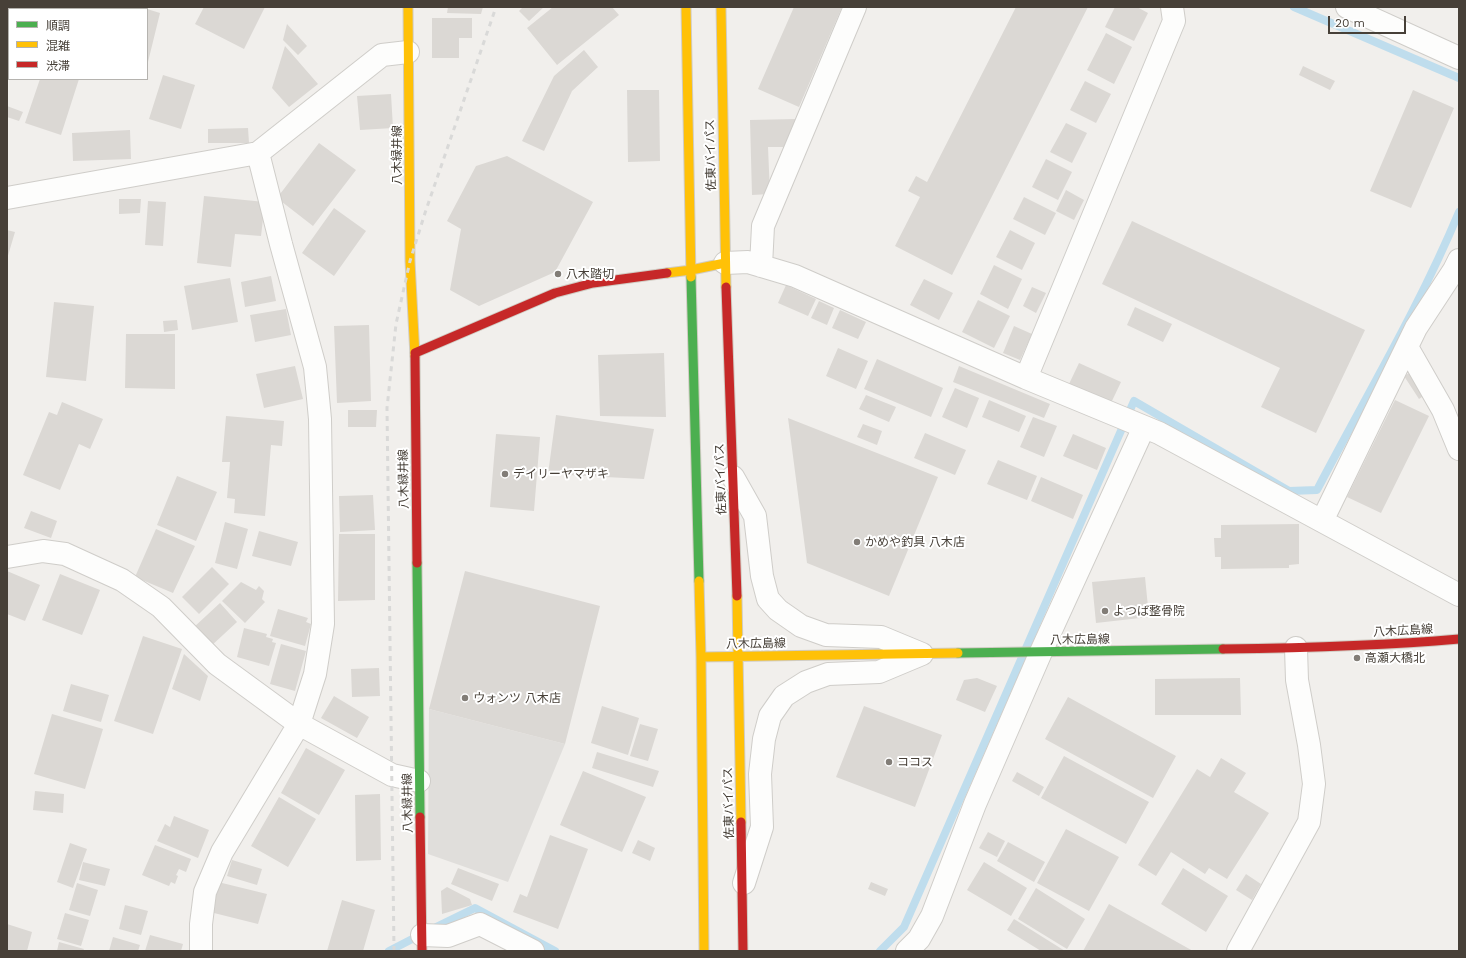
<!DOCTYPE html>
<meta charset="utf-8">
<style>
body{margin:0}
#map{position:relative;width:1466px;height:958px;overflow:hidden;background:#f1efec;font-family:"Work Sans","Noto Sans JP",sans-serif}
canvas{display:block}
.frame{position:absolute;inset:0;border:8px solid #474038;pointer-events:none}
.legend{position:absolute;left:8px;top:8px;width:140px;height:72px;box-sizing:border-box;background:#fff;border:1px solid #b5b3af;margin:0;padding:5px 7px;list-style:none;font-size:12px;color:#474038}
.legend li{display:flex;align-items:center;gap:8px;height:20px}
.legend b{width:20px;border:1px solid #b5b3af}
.scale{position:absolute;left:1328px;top:16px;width:78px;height:18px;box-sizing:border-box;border:2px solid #474038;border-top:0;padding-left:5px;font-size:12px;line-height:14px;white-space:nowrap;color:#474038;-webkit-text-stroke:3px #fff;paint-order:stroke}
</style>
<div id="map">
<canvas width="1466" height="958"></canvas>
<div class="frame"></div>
<ul class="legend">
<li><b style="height:5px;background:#4caf50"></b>順調</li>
<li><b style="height:5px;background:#ffc107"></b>混雑</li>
<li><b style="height:5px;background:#c62828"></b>渋滞</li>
</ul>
<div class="scale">20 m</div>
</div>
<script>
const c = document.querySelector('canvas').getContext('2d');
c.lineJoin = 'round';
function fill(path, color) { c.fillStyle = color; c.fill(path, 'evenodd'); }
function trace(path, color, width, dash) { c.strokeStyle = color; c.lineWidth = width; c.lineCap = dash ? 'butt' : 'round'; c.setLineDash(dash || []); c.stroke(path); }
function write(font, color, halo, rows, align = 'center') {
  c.font = font + ' "Work Sans","Noto Sans JP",sans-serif'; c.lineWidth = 4; c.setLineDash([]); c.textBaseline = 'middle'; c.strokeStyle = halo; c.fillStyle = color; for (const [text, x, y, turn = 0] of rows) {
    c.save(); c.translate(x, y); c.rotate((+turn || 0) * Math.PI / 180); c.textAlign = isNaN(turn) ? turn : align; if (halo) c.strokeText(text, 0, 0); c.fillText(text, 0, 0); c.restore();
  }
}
fill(new Path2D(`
 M429 709 565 744 508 882 428 854Z`), '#e0dedb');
trace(new Path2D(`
 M1294 7 1459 78
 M432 929 475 908 555 951
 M389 951 420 935
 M880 951 904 927 1134 401 1289 491 1317 490C1365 398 1419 308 1459 212`), '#bfdded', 8);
fill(new Path2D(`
 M111 7H138L144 9H110Z
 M204 7H265L244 49 195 24Z
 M448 7H483L481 14 447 13Z
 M523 7H544L529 21 519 11Z
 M553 7H612L619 15 557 65 527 28Z
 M794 7H842L799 107 758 89Z
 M1016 7H1088L952 275 895 246 920 197 908 191 916 176 927 182Z
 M1115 7H1137L1148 13 1134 41 1105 27Z
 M147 9 160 13 148 62H147Z
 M432 18H472V38H459V58H432Z
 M287 24 307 46 298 55 283 40Z
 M1106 33 1132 47 1114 84 1087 70Z
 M285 46 318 84 289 107 272 88Z
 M584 50 598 67 572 91 544 151 522 141 554 76Z
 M1303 66 1335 81 1330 90 1299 75Z
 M163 75 195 85 181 129 149 119Z
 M40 79H79L61 135 25 123Z
 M1085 81 1111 94 1096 123 1070 110Z
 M627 90H659L660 161 628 162Z
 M1413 90 1454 108 1411 208 1370 191Z
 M391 94 393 128 360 130 357 96Z
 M7 106 23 112 19 121 7 117Z
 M795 119V133L787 147H768L770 194 752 195 750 120Z
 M1066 123 1087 133 1072 163 1050 152Z
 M248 128 249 143H208V129Z
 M130 130 131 159 73 161 72 133Z
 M319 143 356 170 313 226 277 198Z
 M507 156 593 202 555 272 479 306 450 290 461 229 447 221 476 166Z
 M1046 159 1072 172 1058 200 1032 187Z
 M1066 190 1084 200 1074 220 1056 211Z
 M204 196 265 202 261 236 235 234 231 267 197 263Z
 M1024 197 1056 213 1045 235 1013 219Z
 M119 199H141L140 213 119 214Z
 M148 201 166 202 163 246 145 245Z
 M334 208 366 231 334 276 302 253Z
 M1132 221 1365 330 1316 433 1261 407 1280 368 1102 284Z
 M7 230 15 232 7 259Z
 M1010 230 1035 243 1022 270 996 257Z
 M994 265 1022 279 1008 309 980 294Z
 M271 276 276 301 245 307 241 282Z
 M230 278 238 322 192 330 184 286Z
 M924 279 953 293 939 320 910 305Z
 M786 285 816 299 808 316 778 303Z
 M1032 287 1046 293 1036 313 1023 306Z
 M978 300 1010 316 994 348 962 332Z
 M819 301 834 308 827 325 811 318Z
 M54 302 94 306 86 381 46 377Z
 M1135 307 1172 324 1163 342 1127 325Z
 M286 309 291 335 255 342 250 315Z
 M840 310 866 322 858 339 832 328Z
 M177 320 178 330 164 332 163 321Z
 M369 325 371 401 337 403 334 326Z
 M1014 326 1032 334 1020 360 1003 353Z
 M126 334H175V389L125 388Z
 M838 348 868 361 856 389 826 376Z
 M664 353 666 417 600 416 598 355Z
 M877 359 943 388 931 417 864 389Z
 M1079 363 1121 382 1111 403 1069 384Z
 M295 366 303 399 264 408 256 374Z
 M959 366 1050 404 1044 418 953 382Z
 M1411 372 1425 395 1419 399 1404 376Z
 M955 388 979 398 967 428 942 417Z
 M866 395 896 407 889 422 859 409Z
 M989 400 1026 416 1019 432 982 417Z
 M1395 400 1429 416 1381 513 1347 497Z
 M62 402 103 419 90 449 79 444 60 490 23 475 49 412 57 415Z
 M348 410H377L376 427H348Z
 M556 415 654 429 644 479 548 474Z
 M226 416 284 421 282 446 271 445 265 516 234 513 235 499 227 498 230 462H222Z
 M1033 417 1057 426 1044 457 1020 447Z
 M788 418 938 477 889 596 807 563Z
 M863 424 882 431 877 445 857 437Z
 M925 433 966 450 955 475 914 458Z
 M496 434 540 437 534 511 490 507Z
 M1073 434 1106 448 1097 470 1063 456Z
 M998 460 1037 476 1027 500 987 484Z
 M177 476 217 492 196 541 157 525Z
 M1041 477 1083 495 1073 519 1031 501Z
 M373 495 375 530 340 532 339 496Z
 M31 511 57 521 51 538 24 528Z
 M225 522 248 529 237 569 215 563Z
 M1299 524V564L1289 565V568L1221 569V557H1215L1214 538H1221V525Z
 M156 529 195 546 173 593 135 577Z
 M259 531 298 542 291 566 252 556Z
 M339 534H375V600L338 601Z
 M212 567 229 584 199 614 182 597Z
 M7 571 40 585 25 621 7 614Z
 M465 571 600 606 565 744 429 709Z
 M60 574 100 590 82 635 42 620Z
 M1145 577 1149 617 1096 623 1092 582Z
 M241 582 256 590 259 586 264 591 262 599 265 602 245 623 222 601Z
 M220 603 237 622 210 647 193 628Z
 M278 609 308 618 306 622 311 624 305 646 270 636Z
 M244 628 267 634 266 637 273 639 272 642 276 643 269 666 237 657Z
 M143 636 182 649 153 734 114 721Z
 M281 644 306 651 295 691 270 684Z
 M184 654 208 676 200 701 172 689Z
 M379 668 380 696 352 697 351 669Z
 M977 678 997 686 985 712 956 700 964 680Z
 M1240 678 1241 715H1155V679Z
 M71 684 109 695 101 722 63 711Z
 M334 696 369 717 357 738 321 718Z
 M1068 697 1176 756 1153 798 1045 739Z
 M602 706 639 718 628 755 591 743Z
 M864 706 942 735 915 807 836 777Z
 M52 714 103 729 85 789 34 774Z
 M640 724 658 729 648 761 630 756Z
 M306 748 345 770 319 815 281 793Z
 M597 752 659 771 653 787 592 768Z
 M1064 756 1149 802 1126 844 1041 798Z
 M1221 758 1246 773 1234 792 1269 813 1227 879 1209 868 1205 874 1171 852 1156 876 1138 865 1197 769 1210 777Z
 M583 771 646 797 622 852 560 825Z
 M1017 772 1044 787 1039 796 1012 781Z
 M35 791 64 794 63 813 33 810Z
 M380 794 381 860 356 861 355 795Z
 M279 797 316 819 288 867 251 846Z
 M174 816 209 830 198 858 157 841 165 824 170 827Z
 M1066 829 1119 857 1089 911 1037 883Z
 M988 832 1005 841 997 857 979 848Z
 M550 835 588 849 558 929 513 912 520 894 527 897Z
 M638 840 655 848 650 861 632 853Z
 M1008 842 1045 862 1034 882 997 861Z
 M70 843 87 849 73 888 57 882Z
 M155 845 191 859 186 872 179 869 176 875 178 876 175 884 171 882 169 886 142 875Z
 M232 860 262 869 257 885 227 876Z
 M83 862 110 869 105 886 79 880Z
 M984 862 1027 888 1011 916 967 890Z
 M458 868 499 884 492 901 451 884Z
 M1183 868 1228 896 1206 932 1161 904Z
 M1246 874 1261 884 1252 900 1236 890Z
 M218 882 267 894 258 924 210 912Z
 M871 882 888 889 885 896 868 889Z
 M77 883 98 890 90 916 69 910Z
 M447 887 470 899 472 905 442 914 441 891Z
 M1036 888 1085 919 1067 949 1018 919Z
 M342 900 375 910 363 951H327Z
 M1109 904 1193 951H1083Z
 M125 905 148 911 141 935 119 929Z
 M65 913 89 920 81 946 57 939Z
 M1014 919 1065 951H1041L1007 930Z
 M7 924 32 932 27 951H7Z
 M150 935 183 944 181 951H145Z
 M113 937 140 945 138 951H109Z
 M59 942 84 949 83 951H57Z`), '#dbd8d4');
const street = new Path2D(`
 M1347 7 1459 58
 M25 9V7
 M7 60 9 54
 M7 198 258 153 382 55 408 52
 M725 263 748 262 795 276 1026 378 1159 433 1459 595
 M761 266 763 226 855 7
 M1407 347 1443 410 1459 449
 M1026 378 1174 21 1172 7
 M733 477 755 516 762 576 768 599 778 610 801 626 826 635 881 637 922 654
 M1322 521 1416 328 1454 270 1459 260
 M7 557 43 551 65 554 122 580 161 607 217 664 299 724 392 775 419 781
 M744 883 762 827 760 774 764 739 770 716 784 696 806 682 828 674 879 672 922 654
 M422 935 448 936 480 924 533 951
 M201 951V924L205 892 222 852 299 724 315 674 323 624 320 419 315 367 281 244 258 153
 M907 951 919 939 932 916 975 804 1041 652 1144 427
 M1238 951 1309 822 1314 784 1309 745 1297 680 1296 648`);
const fast = new Path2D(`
 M691 277 699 581
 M417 563 420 817
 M958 653 1223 649`);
const slow = new Path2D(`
 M408 7 410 261 415 356
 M686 7 691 277
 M721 7 726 287
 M667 273 691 270 725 263
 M699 581 701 657 704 951
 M737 596 741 822
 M701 657 958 653`);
const jam = new Path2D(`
 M726 287 737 596
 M415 353 555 293 593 283 667 273
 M415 356 417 563
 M1223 649C1302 648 1380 646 1459 639
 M420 817 422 951
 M741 822 743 951`);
trace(street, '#cfcdc9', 24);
trace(fast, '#d0ccc3', 11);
trace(slow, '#d0ccc3', 11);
trace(jam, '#d0ccc3', 11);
trace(street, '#fdfdfc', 22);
trace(fast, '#4caf50', 9);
trace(slow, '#ffc107', 9);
trace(jam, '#c62828', 9);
trace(new Path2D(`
 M394 951 387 408 396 324 410 261 425 213 496 7`), '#d9d9d8', 3, [5, 5]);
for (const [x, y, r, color] of [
 [558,274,4,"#827d77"],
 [505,474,4,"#827d77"],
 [857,542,4,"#827d77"],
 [1105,611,4,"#827d77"],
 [1357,658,4,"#827d77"],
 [465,698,4,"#827d77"],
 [889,762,4,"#827d77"]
]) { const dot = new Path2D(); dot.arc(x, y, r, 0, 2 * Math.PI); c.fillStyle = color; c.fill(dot); trace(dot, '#fff', 1.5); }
write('12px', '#474038', '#fff', [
 ["八木緑井線",397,155,-90],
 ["佐東バイパス",711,155,-91],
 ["八木緑井線",404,479,-91],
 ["佐東バイパス",721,479,-92],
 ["八木広島線",1403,631,-3],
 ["八木広島線",1080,640,-1],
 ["八木広島線",756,644,-1],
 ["八木緑井線",408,803,-91],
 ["佐東バイパス",729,803,-91]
]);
write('12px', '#474038', '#fff', [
 ["八木踏切",566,274],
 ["デイリーヤマザキ",513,474],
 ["かめや釣具 八木店",865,542],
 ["よつば整骨院",1113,611],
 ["高瀬大橋北",1365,658],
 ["ウォンツ 八木店",473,698],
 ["ココス",897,762]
], 'left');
</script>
